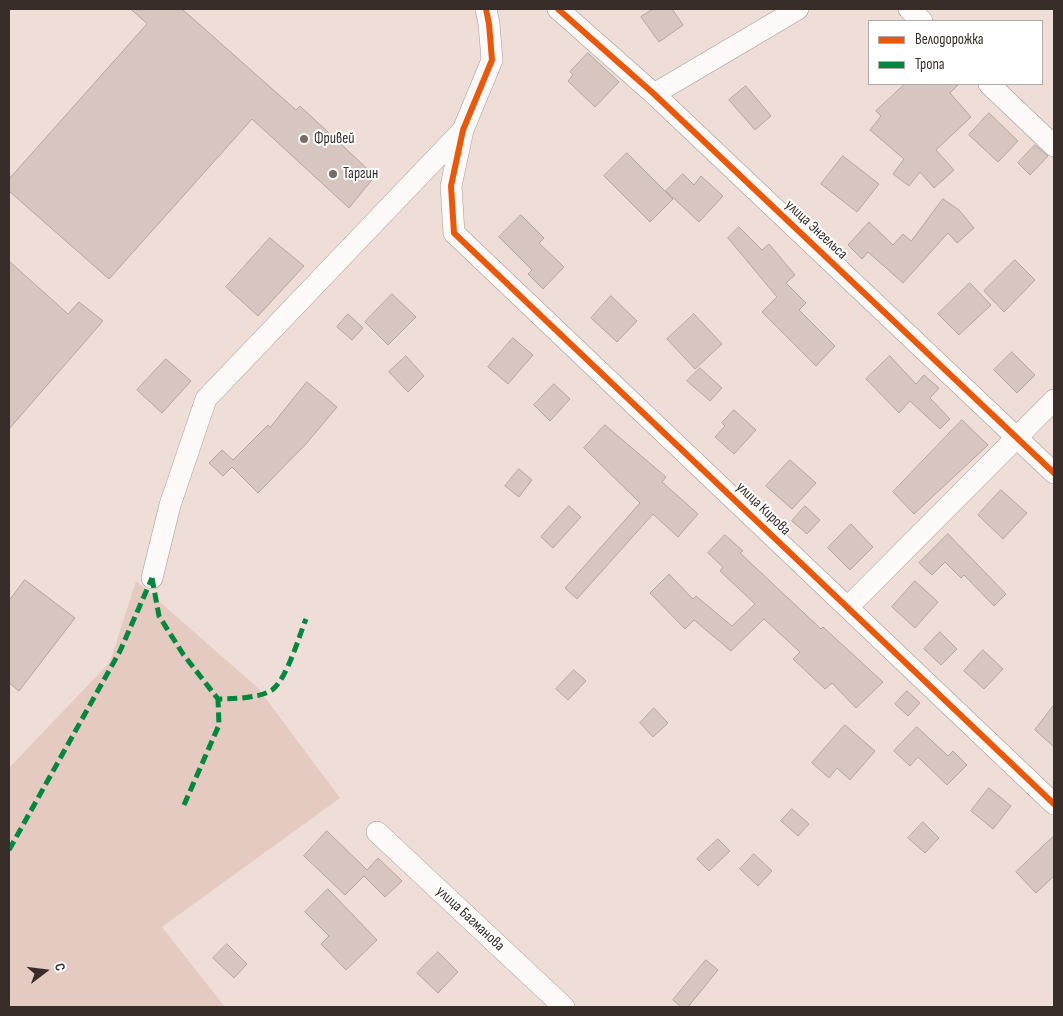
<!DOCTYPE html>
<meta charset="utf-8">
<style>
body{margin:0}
#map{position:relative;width:1063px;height:1016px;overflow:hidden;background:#efded8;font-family:"Sofia Sans Condensed",sans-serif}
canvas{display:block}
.frame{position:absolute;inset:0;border:10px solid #392d2a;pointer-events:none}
.legend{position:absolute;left:868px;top:20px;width:175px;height:65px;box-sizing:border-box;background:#fff;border:1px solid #b0abaa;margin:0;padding:6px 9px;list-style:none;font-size:15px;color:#392d2a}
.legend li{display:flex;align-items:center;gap:10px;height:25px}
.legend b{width:25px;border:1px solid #b0abaa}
.north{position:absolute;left:20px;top:946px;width:50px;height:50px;-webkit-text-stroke:4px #fff;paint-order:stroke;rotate:75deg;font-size:14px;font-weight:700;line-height:20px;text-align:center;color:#392d2a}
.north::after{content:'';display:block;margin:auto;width:18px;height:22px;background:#392d2a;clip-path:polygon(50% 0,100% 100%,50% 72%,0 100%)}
</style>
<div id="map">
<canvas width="1063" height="1016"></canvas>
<div class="frame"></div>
<ul class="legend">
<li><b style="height:6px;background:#e8590c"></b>Велодорожка</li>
<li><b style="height:6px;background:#00873e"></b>Тропа</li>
</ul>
<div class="north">С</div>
</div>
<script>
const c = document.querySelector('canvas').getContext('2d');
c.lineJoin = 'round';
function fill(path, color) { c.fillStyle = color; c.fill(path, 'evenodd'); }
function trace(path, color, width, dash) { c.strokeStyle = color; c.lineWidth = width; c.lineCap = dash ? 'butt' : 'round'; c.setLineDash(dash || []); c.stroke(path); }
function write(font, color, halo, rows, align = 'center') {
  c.font = font + ' "Sofia Sans Condensed",sans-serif'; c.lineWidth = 4; c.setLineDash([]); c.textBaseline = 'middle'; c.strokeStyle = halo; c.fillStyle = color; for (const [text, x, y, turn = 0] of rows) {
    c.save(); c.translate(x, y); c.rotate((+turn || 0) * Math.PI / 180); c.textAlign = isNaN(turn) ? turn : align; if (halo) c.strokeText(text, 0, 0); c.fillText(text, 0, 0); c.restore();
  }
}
fill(new Path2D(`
 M136 581 258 688 340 798 162 927 225 1007H9V768L110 662Z`), '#e5cac1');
const building = new Path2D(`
 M131 9H182L296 110 300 106 375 176 349 208 252 119 109 279 9 191V179L147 24Z
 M653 9H672L683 25 659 42 641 17Z
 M588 53 619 82 595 107 568 81 573 75 570 72Z
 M905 84H959L950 93 971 117 936 150 954 170 934 188 920 172 909 186 893 174 904 159 870 130 881 116 876 111Z
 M746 86 771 116 755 130 729 100Z
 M989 113 1018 141 998 162 969 135Z
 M1035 145 1048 156 1030 175 1018 163Z
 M627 153 673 199 650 222 604 176Z
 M843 156 879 184 857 212 821 184Z
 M683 174 694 185 701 176 723 196 699 222 666 191Z
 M943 199 959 210 974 228 957 243 948 233 903 283 868 252 862 259 848 245 869 222 893 245 903 234 911 241Z
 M521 215 544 238 539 243 564 267 543 289 528 274 532 270 499 237Z
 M739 227 762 250 769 244 795 275 786 283 806 303 799 310 835 346 816 366 762 312 777 297 728 238Z
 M270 238 304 266 258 316 226 287Z
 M1015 260 1035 280 1004 312 984 291Z
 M9 261 68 314 79 302 103 321 9 429Z
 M970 283 991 305 959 335 938 314Z
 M392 294 416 317 388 345 365 322Z
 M611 296 637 321 617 342 591 318Z
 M348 314 363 328 352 340 337 327Z
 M694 314 722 344 695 369 667 339Z
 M513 338 533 355 508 384 488 367Z
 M1012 352 1035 375 1017 393 994 370Z
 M406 356 424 376 408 392 389 372Z
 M890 356 916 384 924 375 939 388 930 398 950 419 940 429 910 401 899 413 866 379Z
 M166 359 191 381 162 413 137 390Z
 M700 368 722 388 710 401 687 381Z
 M307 382 337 407 306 444 258 493 232 467 223 476 209 463 222 450 233 460 268 425 270 427Z
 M554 384 570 399 550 421 534 405Z
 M734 410 756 430 734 454 715 437 725 426 722 423Z
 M962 420 988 445 914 514 893 492Z
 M605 425 666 477 662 482 698 514 678 537 653 514 577 599 565 588 640 503 584 448Z
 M790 460 816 483 792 509 766 486Z
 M519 469 532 480 519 497 505 486Z
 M1001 490 1027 513 1003 539 978 515Z
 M569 506 581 517 553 548 541 537Z
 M805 506 820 520 807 534 792 521Z
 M851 524 873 547 850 570 828 548Z
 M948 534 1006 594 994 606 964 575 961 578 945 562 932 575 919 563Z
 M725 535 743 551 740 553 821 629 823 627 883 682 856 708 832 683 825 689 793 659 800 652 764 619 731 651 694 620 685 629 650 593 669 574 693 599 696 596 732 626 755 604 720 571 723 567 708 553Z
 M25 580 75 618 19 691 9 683V601Z
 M915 581 938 602 915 628 892 607Z
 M940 632 957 649 941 665 924 649Z
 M983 650 1003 669 984 689 964 671Z
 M574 670 586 681 568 700 556 689Z
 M907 691 920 703 908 716 895 704Z
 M1054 705V747L1035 730Z
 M654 708 668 723 653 737 640 723Z
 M845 725 875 751 850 780 837 768 829 778 812 763Z
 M917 727 948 756 953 751 967 765 947 785 918 757 910 766 894 751Z
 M989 788 1011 806 993 829 971 811Z
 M792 809 809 824 798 836 781 821Z
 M923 822 939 838 925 853 908 838Z
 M327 831 367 870 378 858 402 881 385 897 364 876 345 895 304 856Z
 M1054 836V876L1036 893 1016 872Z
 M718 839 730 851 709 871 697 859Z
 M754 854 772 871 758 886 740 869Z
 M328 889 377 940 346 970 321 944 329 936 305 912Z
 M227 944 247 964 234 978 213 958Z
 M438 952 458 972 438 993 417 973Z
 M706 960 718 970 688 1007H681L673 1000Z`);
fill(building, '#d7c5bf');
trace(building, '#b2a5a1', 1);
const minor = new Path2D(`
 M486 9 489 24 492 60 463 130 451 186 454 233 1054 804
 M558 9 654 94 1054 473
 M909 9 922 21
 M989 84 1054 146
 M654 94 798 9
 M152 578 170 505 206 399 462 131
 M848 607 1054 400
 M377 832 564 1007`);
trace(minor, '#a79a95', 22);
trace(minor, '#fdfaf9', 21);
trace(new Path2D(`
 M152 578 159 616 183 654 218 699C233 699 260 698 272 690 287 679 299 636 306 619
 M184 805 219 725 218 699
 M9 850 120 651 152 578`), '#00873e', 5, [10, 5]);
trace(new Path2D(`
 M486 9 489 24 492 60 463 130 451 186 454 233 1054 804
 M558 9 654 94 1054 473`), '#e8590c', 6);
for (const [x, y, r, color] of [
 [304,139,5,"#796b67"],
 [333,174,5,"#796b67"]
]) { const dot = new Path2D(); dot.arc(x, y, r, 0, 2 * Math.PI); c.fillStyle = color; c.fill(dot); trace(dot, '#fff', 2); }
write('15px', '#392d2a', '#fff', [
 ["Фривей",314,139],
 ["Таргин",343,174]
], 'left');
write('15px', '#392d2a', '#fff', [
 ["улица Энгельса",816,230,43],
 ["улица Кирова",763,509,44],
 ["улица Багманова",470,919,43]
]);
</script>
